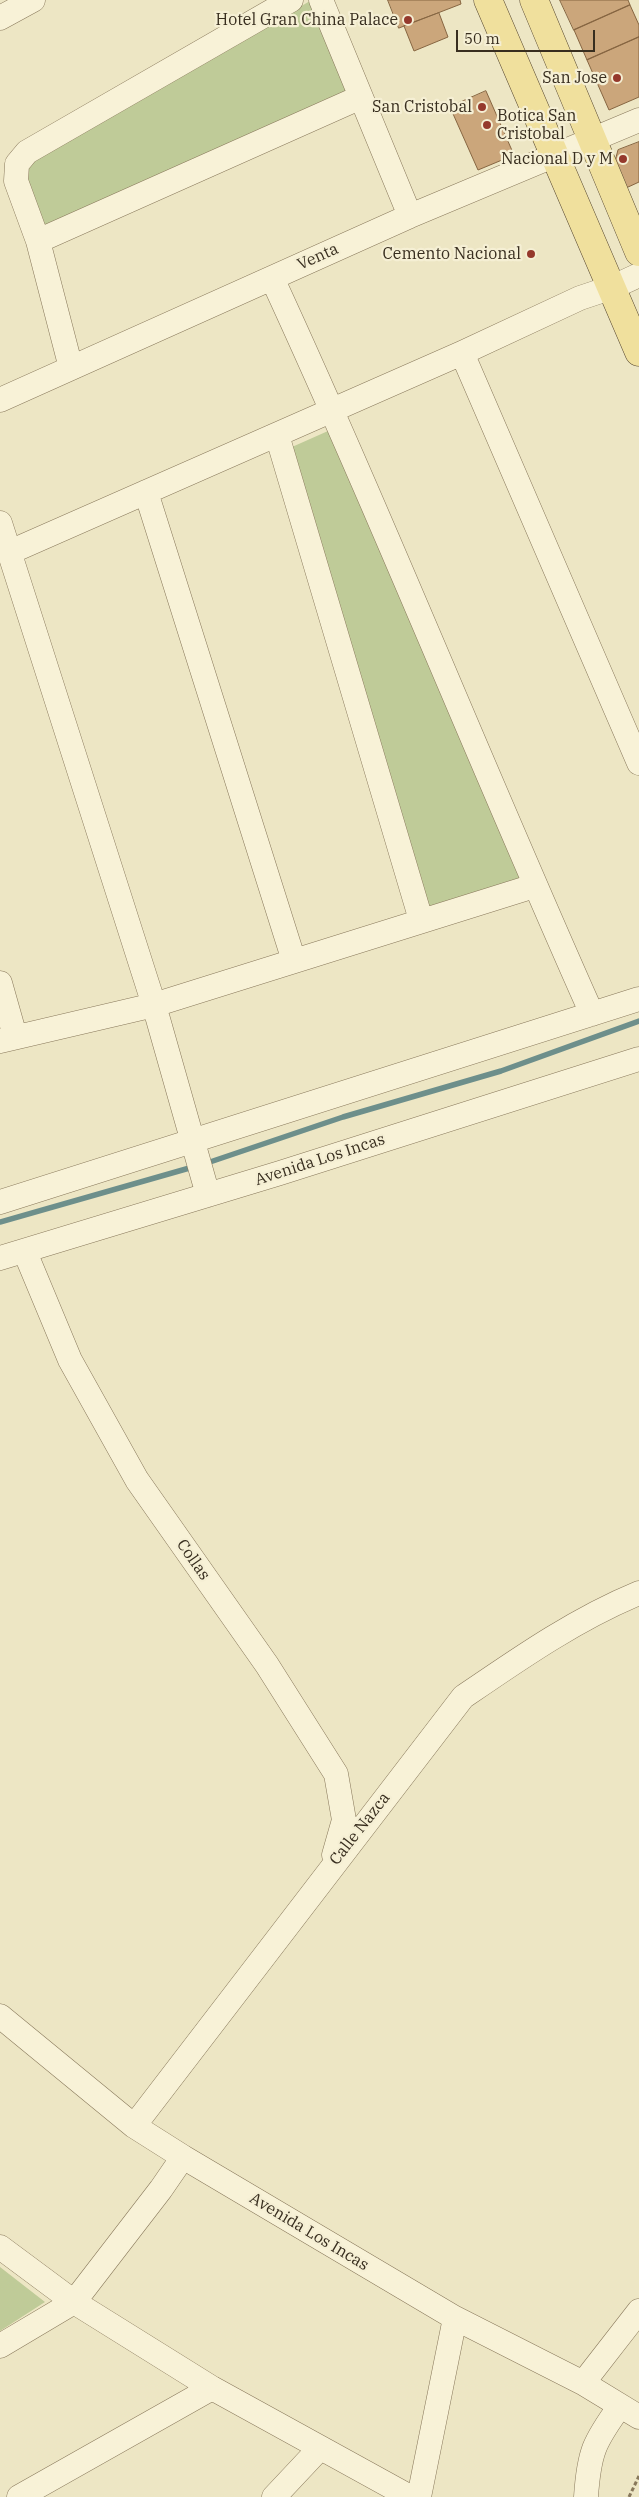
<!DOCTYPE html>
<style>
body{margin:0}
#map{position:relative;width:639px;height:2497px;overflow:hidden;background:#ede6c4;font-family:"IBM Plex Serif",serif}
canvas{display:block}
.scale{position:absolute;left:456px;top:30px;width:139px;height:22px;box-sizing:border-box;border:2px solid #382e1f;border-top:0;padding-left:6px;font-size:15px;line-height:18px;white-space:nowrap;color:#382e1f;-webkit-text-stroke:4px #f5efd4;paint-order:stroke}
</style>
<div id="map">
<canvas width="639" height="2497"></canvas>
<div class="scale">50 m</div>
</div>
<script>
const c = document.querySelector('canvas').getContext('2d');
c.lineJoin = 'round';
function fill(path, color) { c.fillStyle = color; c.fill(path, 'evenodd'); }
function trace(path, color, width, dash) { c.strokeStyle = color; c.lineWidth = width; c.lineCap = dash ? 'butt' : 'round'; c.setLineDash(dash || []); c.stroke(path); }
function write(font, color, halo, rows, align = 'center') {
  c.font = font + ' "IBM Plex Serif",serif'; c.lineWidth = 4.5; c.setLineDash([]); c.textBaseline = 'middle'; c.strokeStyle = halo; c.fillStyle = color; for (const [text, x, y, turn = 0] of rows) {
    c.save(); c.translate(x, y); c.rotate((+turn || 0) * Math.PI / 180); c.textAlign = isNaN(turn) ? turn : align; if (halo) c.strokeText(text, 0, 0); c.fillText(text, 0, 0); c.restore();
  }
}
fill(new Path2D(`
 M310 1 350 94 42 232 23 168Z
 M328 431 522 880 425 911 292 447Z
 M0 2267 45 2302 0 2331Z`), '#bfcb98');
trace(new Path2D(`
 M207 1163 343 1117 501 1071 639 1021
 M0 1222 193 1167`), '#6d8f8b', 5.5);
const building = new Path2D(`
 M388 0H460L461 4 399 28Z
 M560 0H628L630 5 574 30Z
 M630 5 639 25V37L587 60 574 30Z
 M439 13 448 37 414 51 404 26Z
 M639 37V97L609 110 587 60Z
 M486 91 514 155 478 170 450 107Z
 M639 142V182L626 188 615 161 618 150Z`);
fill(building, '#cba67b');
trace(building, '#866541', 1);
const minor = new Path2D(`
 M321 0 410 216
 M0 18 33 0
 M38 241 361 97
 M272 278C384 521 483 770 592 1014
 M462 353 639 763
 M71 368 38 241 16 181 17 164 27 152 291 0
 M0 400 410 216 639 120
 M277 435 421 920
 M146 492 294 961
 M0 523 154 1005 208 1195
 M10 552 462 353 580 298 613 287 639 275
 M0 983 15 1036
 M0 1041 154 1005 534 886
 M0 1202 639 999
 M25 1252 70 1360 137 1480 267 1665 336 1774 344 1820 334 1855
 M0 1258 280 1173 639 1059
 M0 2016 134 2126 183 2157 455 2318 583 2383 639 2417
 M134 2126 463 1697C520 1658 576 1619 639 1593
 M0 2247 74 2302 212 2388 410 2497
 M0 2346 74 2302 161 2189 183 2157
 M583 2383 639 2311
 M19 2497 212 2388
 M274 2497 320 2448
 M419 2497 455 2318
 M586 2497C589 2452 594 2442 620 2406`);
const major = new Path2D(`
 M488 0 639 352
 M534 0 639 252`);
trace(minor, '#88785b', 25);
trace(major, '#56462f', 29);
trace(new Path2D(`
 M629 2497 639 2476`), '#88785b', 3, [4, 2.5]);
trace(minor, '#f8f2d7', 24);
trace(major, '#f0e09d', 28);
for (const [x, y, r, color] of [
 [408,20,5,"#95392c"],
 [617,78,5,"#95392c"],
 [482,107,5,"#95392c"],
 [487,125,5,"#95392c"],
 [623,159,5,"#95392c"],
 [531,254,5,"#95392c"]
]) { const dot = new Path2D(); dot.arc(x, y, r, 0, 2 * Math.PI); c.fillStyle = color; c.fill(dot); trace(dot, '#f5efd4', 2); }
write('16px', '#382e1f', '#f5efd4', [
 ["Hotel Gran China Palace",398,20],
 ["San Jose",607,78],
 ["San Cristobal",472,107],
 ["Botica San",497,116,"left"],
 ["Cristobal",497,134,"left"],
 ["Nacional D y M",613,159],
 ["Cemento Nacional",521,254]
], 'right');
write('16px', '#382e1f', '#f5efd4', [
 ["Venta",318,257,-24],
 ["Avenida Los Incas",320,1160,-18],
 ["Collas",193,1560,55],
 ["Calle Nazca",360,1829,-52],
 ["Avenida Los Incas",309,2232,31]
]);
</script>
